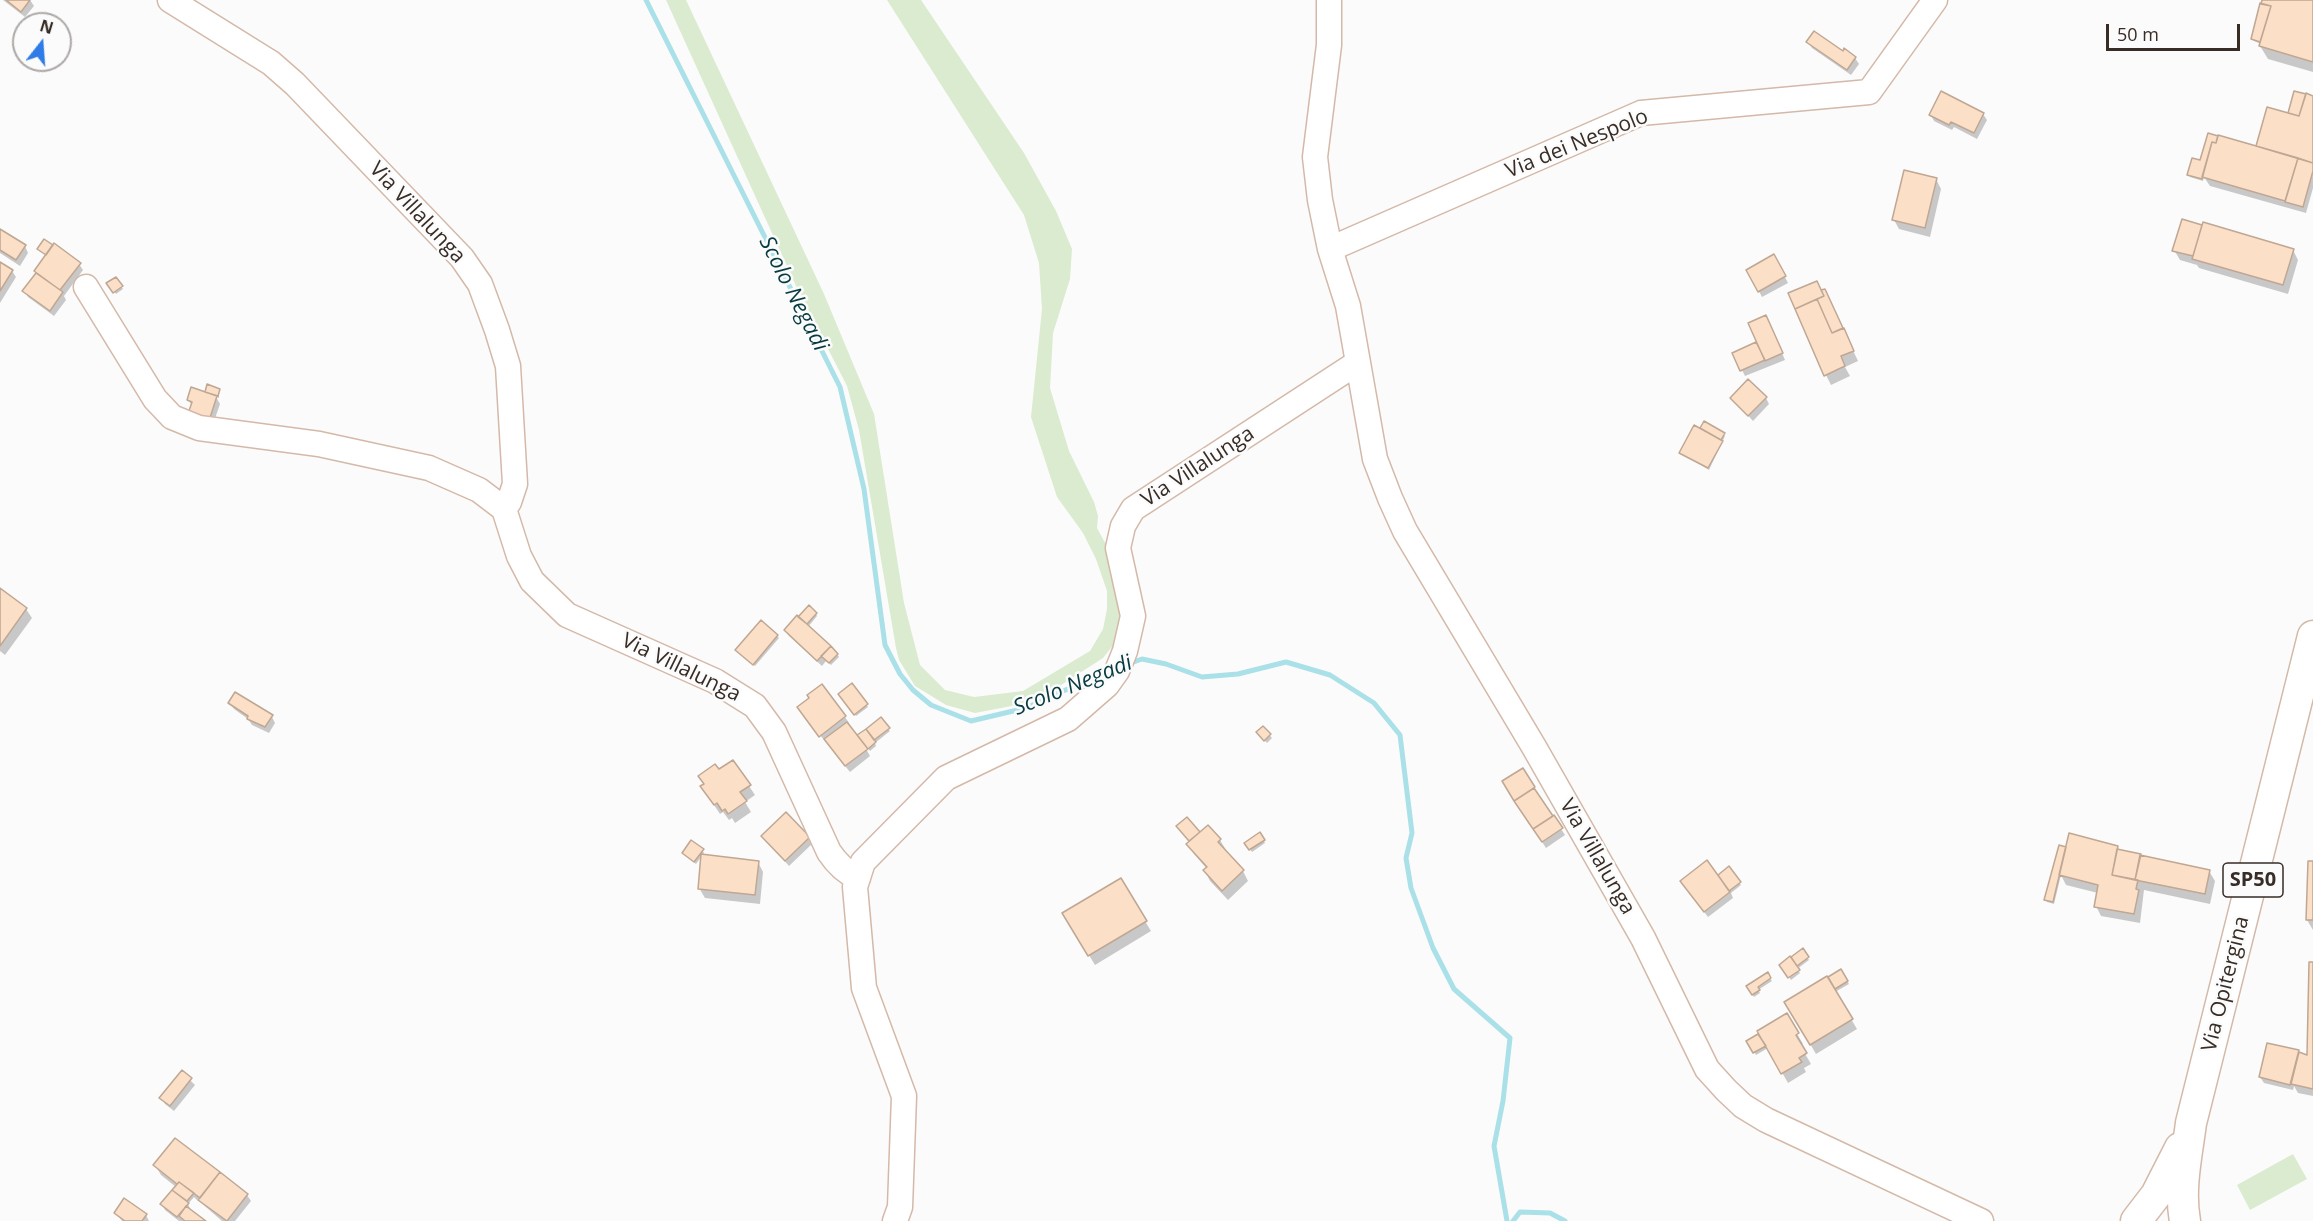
<!DOCTYPE html>
<style>
body{margin:0}
#map{position:relative;width:2313px;height:1221px;overflow:hidden;background:#fbfbfb;font-family:"Open Sans",sans-serif}
canvas{display:block}
.north{position:absolute;left:12px;top:12px;width:60px;height:60px;box-sizing:border-box;background:#fbfbfb;border:2px solid #ada8a6;border-radius:50%;rotate:17deg;font-size:16px;font-weight:700;line-height:24px;text-align:center;color:#372c26}
.north::after{content:'';display:block;margin:auto;width:21px;height:27px;background:#2f7be7;clip-path:polygon(50% 0,100% 100%,50% 72%,0 100%)}
.scale{position:absolute;left:2106px;top:24px;width:134px;height:27px;box-sizing:border-box;border:3px solid #372c26;border-top:0;padding-left:8px;font-size:18px;line-height:21px;white-space:nowrap;color:#372c26;-webkit-text-stroke:4px #fbfbfb;paint-order:stroke}
</style>
<div id="map">
<canvas width="2313" height="1221"></canvas>
<div class="north">N</div>
<div class="scale">50 m</div>
</div>
<script>
const c = document.querySelector('canvas').getContext('2d');
c.lineJoin = 'round';
function fill(path, color) { c.fillStyle = color; c.fill(path, 'evenodd'); }
function trace(path, color, width, dash) { c.strokeStyle = color; c.lineWidth = width; c.lineCap = dash ? 'butt' : 'round'; c.setLineDash(dash || []); c.stroke(path); }
function write(font, color, halo, rows, align = 'center') {
  c.font = font + ' "Open Sans",sans-serif'; c.lineWidth = 5; c.setLineDash([]); c.textBaseline = 'middle'; c.strokeStyle = halo; c.fillStyle = color; for (const [text, x, y, turn = 0] of rows) {
    c.save(); c.translate(x, y); c.rotate((+turn || 0) * Math.PI / 180); c.textAlign = isNaN(turn) ? turn : align; if (halo) c.strokeText(text, 0, 0); c.fillText(text, 0, 0); c.restore();
  }
}
fill(new Path2D(`
 M666 0H686L824 294 874 414 904 603 920 665 945 690 974 697 1023 691 1090 651 1103 629 1107 609V591L1096 559 1083 533 1057 497 1031 417 1042 309 1039 263 1024 215 887 0H921L1024 153 1056 211 1072 249 1070 279 1053 333 1050 388 1069 451 1094 502 1098 516 1097 528 1109 550 1122 606 1115 643 1103 658 1058 687 1022 704 975 713 946 705 915 686 899 660 896 648 859 430 847 386 797 288Z
 M2293 1154 2307 1179 2250 1210 2237 1185Z`), '#daebcf');
fill(new Path2D(`
 M3 0H30L34 6 25 17Z
 M2264 0H2313V72L2268 59 2260 46 2261 44 2254 41 2252 39Z
 M1808 42 1855 58 1859 64 1851 75 1812 48Z
 M2313 97V188L2306 213 2210 186 2204 177 2203 181 2190 177 2189 174 2201 162 2257 148Z
 M1983 114 1987 120 1977 139 1954 127 1952 130 1934 121 1931 115Z
 M1936 179 1941 189 1930 237 1899 229 1894 220Z
 M2183 221 2293 250 2298 260 2288 294 2199 268 2197 265 2180 260 2174 250Z
 M0 231 25 246 28 253 20 266 0 253Z
 M39 249 79 264 83 270 64 296 66 300 54 316 28 297 24 291 47 256Z
 M1774 256 1788 283 1762 297 1748 270Z
 M0 263 12 271 16 277 0 303Z
 M116 279 123 289 116 294 108 284Z
 M1822 292 1828 297 1858 361 1845 367 1850 376 1831 385 1826 375Z
 M1769 323 1785 360 1745 376 1734 354 1758 343Z
 M219 390V398L216 397 220 404 211 430 188 400 208 395 206 391Z
 M1732 398H1766L1769 404 1753 421Z
 M1705 423 1725 436 1709 470 1681 453Z
 M0 590 26 609 32 618 5 655 0 651Z
 M816 614 817 616 808 627 837 654 839 657 831 665 826 661 822 666 789 636 785 630Z
 M777 636 779 638 755 666 737 650Z
 M852 685 868 707 856 716 841 697Z
 M821 686 845 717 849 723 847 724 863 741 888 729 890 731 875 743 876 746 870 751 867 746 865 747 870 756 850 772 802 713 811 698Z
 M230 703 272 717 275 723 269 733 252 725 248 719 234 709Z
 M1263 728 1272 738 1267 743 1260 735Z
 M1522 770 1565 835 1546 848 1507 788Z
 M749 786 755 795 745 802 751 812 735 823 732 818 729 820 723 812 720 814 708 796Z
 M1208 827 1220 840 1226 850 1224 851 1243 871 1248 881 1228 900 1210 881 1205 871 1207 869 1194 854 1188 844 1191 842 1180 829 1199 833Z
 M1260 834 1265 843 1252 852 1246 844Z
 M763 837 808 838 812 844 789 866Z
 M2117 847 2120 852 2209 871 2215 881 2210 904 2144 890 2140 923 2101 916 2096 906 2098 893 2066 885 2061 875 2054 904 2047 902 2046 899 2067 848Z
 M702 850 704 853 696 864 684 853Z
 M758 862 763 872 760 904 705 898 699 888Z
 M2313 863V930L2307 920Z
 M1729 868 1741 885 1731 893 1733 898 1708 917 1686 888 1718 877Z
 M1120 880 1151 931 1095 965 1064 914Z
 M1803 951 1809 960 1797 969 1800 973 1791 980 1781 965Z
 M2313 964V1096L2298 1093 2294 1086 2293 1090 2264 1083 2260 1077 2298 1052 2309 1056Z
 M1841 971 1849 984 1835 992 1857 1029 1816 1054 1786 1003Z
 M1767 975 1772 981 1758 990 1760 993 1754 997 1748 986Z
 M1786 1015 1803 1044 1800 1045 1811 1064 1804 1068 1806 1072 1788 1083 1768 1048 1756 1055 1749 1042Z
 M182 1072 195 1085 174 1111 165 1104 161 1098Z
 M175 1140 247 1195 251 1201 235 1221H222L199 1201 220 1175H216L197 1200 194 1197 188 1204 191 1211 204 1221H179L165 1210 162 1204 176 1187 161 1175 155 1165Z
 M116 1213 146 1215 149 1221H122Z`), '#0003');
trace(new Path2D(`
 M646 0 840 387 864 489 885 645 900 674 913 690 931 705 971 721 1026 708 1105 672
 M1128 664 1142 659 1166 664 1202 677 1238 674 1286 662 1330 675 1374 703 1400 735 1412 833 1406 858 1411 888 1433 948 1454 989 1510 1038 1503 1101 1494 1146 1507 1221
 M1513 1221 1520 1212 1550 1213 1565 1221`), '#aae0e8', 5);
const building = new Path2D(`
 M6 0H30L21 12Z
 M2262 0H2313V62L2259 46 2271 6 2261 4Z
 M2260 3 2271 6 2260 42 2251 39Z
 M1814 31 1843 51 1844 48 1856 57 1847 70 1806 42Z
 M1941 91 1984 113 1974 133 1951 122 1949 125 1929 115Z
 M2294 91 2306 94 2299 116 2288 113Z
 M2306 93 2313 96V163L2256 146 2267 107 2299 116Z
 M2208 133 2218 136 2216 143 2212 142 2202 179 2187 175 2192 158 2200 160Z
 M2218 135 2298 158 2285 201 2202 177 2212 142 2216 143Z
 M2298 158 2313 163V171L2303 207 2285 202Z
 M1904 170 1937 178 1925 228 1892 220Z
 M2182 219 2202 225 2193 256 2172 251Z
 M2203 222 2294 249 2283 285 2192 259Z
 M0 229 26 245 16 260 0 250Z
 M44 239 53 245 46 255 37 249Z
 M54 243 81 263 60 290 34 271Z
 M1774 254 1786 276 1758 292 1746 270Z
 M0 262 13 270 0 291Z
 M36 273 63 292 50 311 22 291Z
 M116 277 123 286 113 293 106 283Z
 M1817 281 1824 296 1795 309 1788 293Z
 M1825 289 1843 328 1832 333 1817 299 1824 296 1821 290Z
 M1817 299 1832 333 1844 328 1854 351 1841 356 1845 366 1824 376 1795 309Z
 M1766 315 1783 353 1765 361 1748 323Z
 M1756 342 1765 360 1740 371 1732 353Z
 M1748 379 1767 397 1748 416 1730 398Z
 M207 384 220 389 218 396 205 392Z
 M191 387 217 396 208 424 187 417 192 402 187 400Z
 M1704 421 1725 433 1721 440 1700 428Z
 M1694 425 1723 441 1708 468 1679 453Z
 M0 588 27 608 0 646Z
 M809 605 817 613 807 624 798 617Z
 M797 615 831 646 817 661 784 630Z
 M761 620 778 635 753 665 735 650Z
 M831 646 838 654 829 663 821 656Z
 M852 683 868 704 854 715 838 694Z
 M822 684 846 716 819 737 797 707 809 698 807 695Z
 M235 692 273 715 265 727 247 719 248 716 228 703Z
 M881 717 890 728 874 740 866 729Z
 M847 722 868 749 845 766 824 739Z
 M1263 726 1271 734 1264 741 1256 732Z
 M866 729 876 742 868 749 857 735Z
 M733 760 751 785 740 792 747 801 728 814 725 809 722 811 717 803 714 805 700 786 704 784 698 776 715 764 719 769Z
 M1523 768 1535 787 1514 801 1502 781Z
 M1534 788 1553 816 1533 829 1514 801Z
 M786 812 810 837 785 861 761 836Z
 M1554 815 1563 828 1542 842 1533 829Z
 M1187 817 1200 832 1189 841 1176 826Z
 M1208 825 1221 839 1218 842 1244 870 1222 891 1203 870 1207 867 1186 844Z
 M1260 832 1265 840 1249 850 1244 843Z
 M2069 833 2118 846 2112 875 2138 880 2136 889 2139 890 2134 914 2094 907 2098 885 2059 875Z
 M691 840 704 849 694 862 682 853Z
 M2059 845 2066 847 2053 902 2044 900Z
 M2117 849 2141 854 2135 880 2112 875Z
 M701 854 759 861 755 895 698 889Z
 M2140 855 2210 870 2205 894 2135 880Z
 M1707 860 1730 892 1704 912 1680 881Z
 M2308 861H2313V920H2306Z
 M1729 866 1741 882 1729 891 1718 875Z
 M1121 878 1147 921 1088 956 1062 913Z
 M1803 948 1809 957 1797 966 1791 957Z
 M1790 956 1800 970 1788 978 1779 965Z
 M2309 962H2313V1089L2291 1084 2299 1052 2307 1055Z
 M1841 969 1848 981 1835 989 1828 977Z
 M1768 972 1771 978 1758 987 1760 990 1752 995 1746 986Z
 M1827 976 1853 1019 1810 1045 1784 1002Z
 M1787 1013 1799 1033 1796 1035 1807 1053 1799 1058 1802 1062 1781 1074 1757 1031Z
 M1758 1034 1766 1046 1753 1053 1746 1041Z
 M2267 1043 2299 1050 2290 1085 2259 1077Z
 M182 1070 192 1078 170 1106 159 1098Z
 M175 1138 220 1172 200 1198 179 1182 177 1184 153 1165Z
 M220 1172 248 1194 227 1221 198 1200Z
 M179 1182 194 1193 187 1201 172 1190Z
 M172 1190 189 1203 177 1217 160 1204Z
 M124 1198 147 1214 142 1221H125L114 1213Z
 M186 1206 206 1221H185L179 1216Z`);
fill(building, '#fcdfc7');
trace(building, '#bfa793', 1.5);
const minor = new Path2D(`
 M170 0 271 63 295 84 462 258 480 284 497 330 508 366 515 484 509 502 504 509
 M1329 0V45L1315 157 1320 200 1330 249 1348 306 1375 459 1390 498 1405 531 1534 747 1643 938 1707 1069 1726 1090 1743 1106 1766 1120 1981 1221
 M1330 249 1641 113 1869 92 1935 0
 M86 287 155 399 172 417 199 428 319 444 429 468 479 490 504 509 519 556 532 581 567 615 715 681 755 706 774 732 829 852C837 864 845 872 858 878
 M895 1221 900 1207 904 1096 864 988 855 887 863 862 946 778 1068 719 1107 685 1117 671 1125 651 1133 616 1118 548 1123 526 1133 509 1357 363`);
const major = new Path2D(`
 M2136 1221 2156 1195 2180 1148
 M2185 1221C2179 1189 2187 1155 2191 1123L2313 636`);
trace(minor, '#d4b9a8', 27);
trace(major, '#d4b9a8', 33);
trace(minor, '#fff', 24);
trace(major, '#fff', 30);
for (const [x, y, w] of [
 [2253,880,60]
]) { const box = new Path2D(); box.roundRect(x - w / 2, y - 17, w, 34, 4.5); c.fillStyle = '#fbfbfb'; c.fill(box); trace(box, '#372c26', 1.5); }
write('bold 20px', '#372c26', null, [
 ["SP50",2253,880]
]);
write('21px', '#372c26', '#fbfbfb', [
 ["Via dei Nespolo",1577,144,-22],
 ["Via Villalunga",417,213,47],
 ["Via Villalunga",1198,467,-33],
 ["Via Villalunga",681,668,26],
 ["Via Villalunga",1597,857,60],
 ["Via Opitergina",2226,984,-76]
]);
write('italic 22px', '#073b42', '#fbfbfb', [
 ["Scolo Negadi",793,294,63],
 ["Scolo Negadi",1073,686,-22]
]);
</script>
